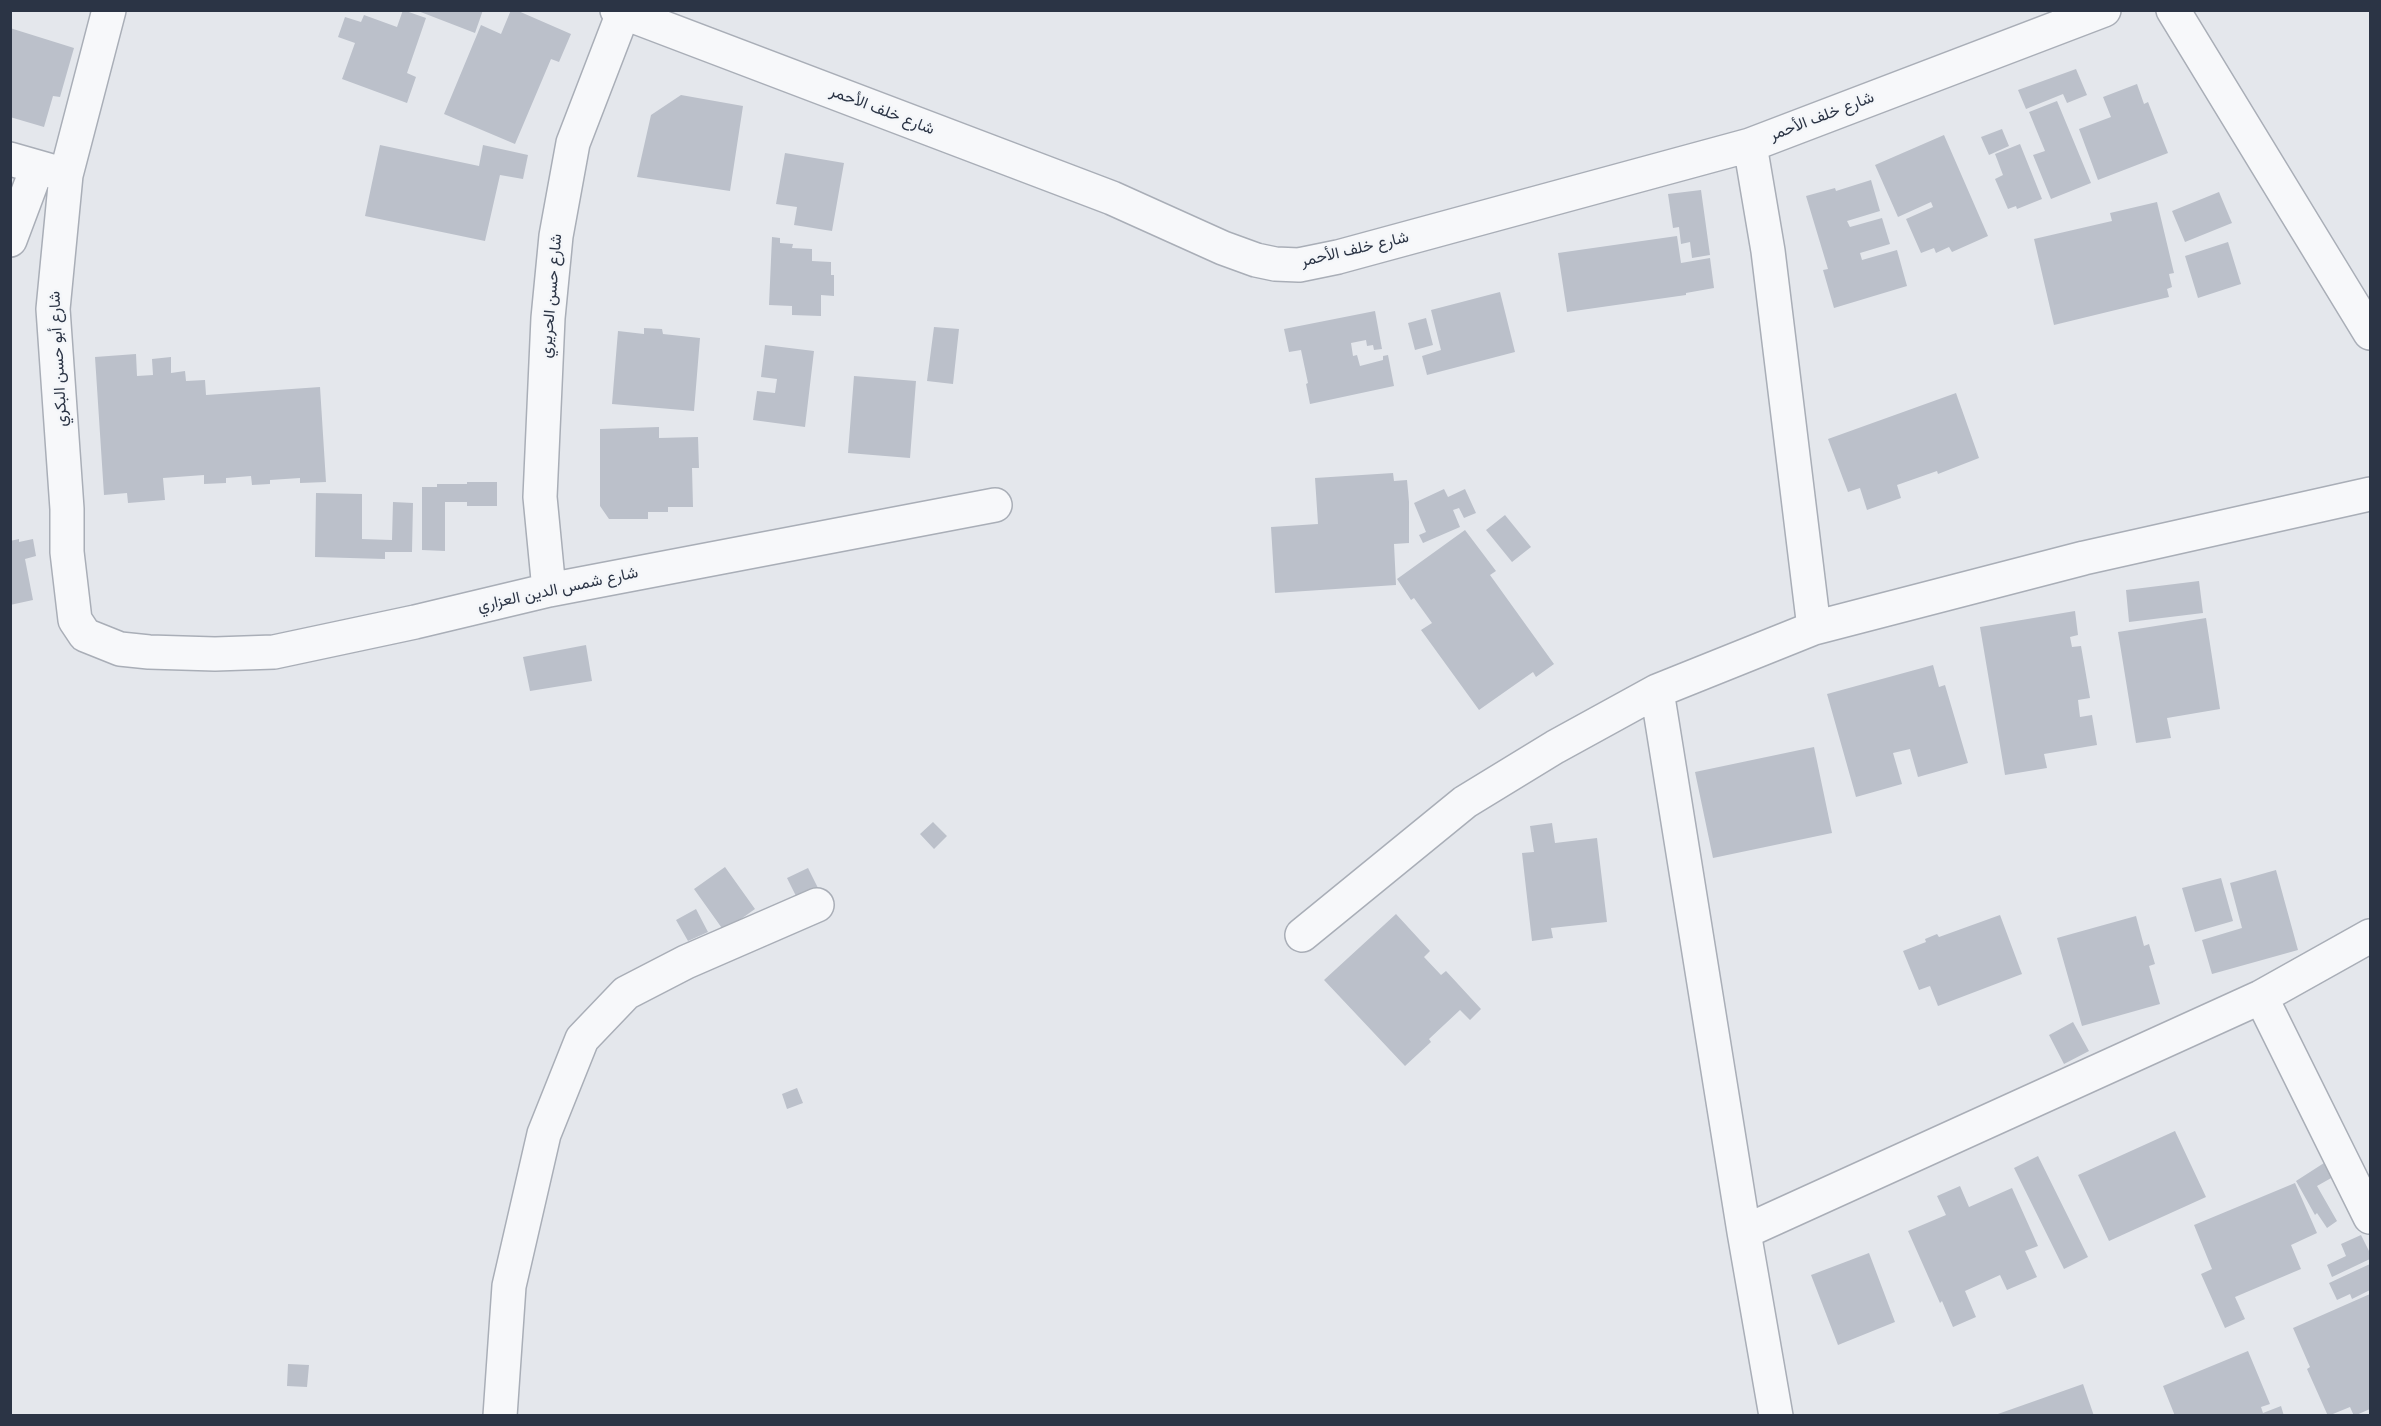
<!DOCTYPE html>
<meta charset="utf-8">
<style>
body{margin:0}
#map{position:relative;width:2381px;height:1426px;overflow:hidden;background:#e4e7ec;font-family:Poppins,sans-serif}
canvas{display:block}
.frame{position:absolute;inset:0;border:12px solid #2b3445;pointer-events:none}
</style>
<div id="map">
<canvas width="2381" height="1426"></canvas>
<div class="frame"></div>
</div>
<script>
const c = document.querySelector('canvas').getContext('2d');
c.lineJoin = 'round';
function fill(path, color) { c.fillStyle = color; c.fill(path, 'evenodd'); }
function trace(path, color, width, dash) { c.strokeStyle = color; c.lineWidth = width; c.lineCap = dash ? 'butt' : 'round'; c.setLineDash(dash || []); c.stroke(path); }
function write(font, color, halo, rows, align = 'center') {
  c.font = font + ' Poppins,Vazirmatn,sans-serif'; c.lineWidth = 5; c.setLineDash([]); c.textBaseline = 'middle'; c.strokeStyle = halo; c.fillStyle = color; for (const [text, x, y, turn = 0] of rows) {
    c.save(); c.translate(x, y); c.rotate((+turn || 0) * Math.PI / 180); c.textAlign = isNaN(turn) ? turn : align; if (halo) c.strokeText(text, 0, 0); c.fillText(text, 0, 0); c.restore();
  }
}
fill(new Path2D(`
 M403 10 426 18 407 73 416 77 407 103 342 79 355 43 338 37 345 17 361 22 364 15 397 27Z
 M483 10 475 33 418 11V10Z
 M511 10H516L571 34 559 62 551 59 515 144 444 114 481 25 501 34Z
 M10 28 74 48 60 97 53 96 44 127 10 117Z
 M2076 69 2087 95 2067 103 2063 94 2026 109 2018 90Z
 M2137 84 2144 104 2148 102 2168 153 2098 180 2079 129 2111 117 2103 97Z
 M681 95 743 106 730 191 637 177 651 115Z
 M2057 101 2091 183 2051 199 2033 155 2045 151 2029 112Z
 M2002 129 2009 146 1989 155 1981 137Z
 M1944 135 1988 236 1952 252 1949 247 1936 253 1934 248 1921 253 1906 219 1933 207 1931 202 1898 217 1875 165Z
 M2020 144 2042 199 2017 209 2016 206 2008 209 1995 179 2003 175 1995 154Z
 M380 145 479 166 483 145 528 155 523 179 500 175 485 241 365 216Z
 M785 153 844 163 832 231 794 225 797 207 776 204Z
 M1871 180 1880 211 1847 221 1850 227 1882 218 1890 244 1860 253 1862 260 1897 250 1907 286 1834 308 1823 270 1828 269 1806 196 1835 188 1836 191Z
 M1701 190 1710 255 1692 258 1690 242 1681 244 1679 227 1673 228 1668 194Z
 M2219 192 2232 223 2185 242 2172 211Z
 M2157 202 2174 273 2169 274 2172 287 2167 289 2169 297 2054 325 2034 239 2112 221 2110 213Z
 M1677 236 1681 263 1710 258 1714 288 1686 293V295L1567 312 1558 253Z
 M772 237 780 238V243L793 244 792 248 812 249V261L831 262V275H834V296L821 295V316L792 315V306L769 305Z
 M2228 242 2241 284 2198 298 2185 256Z
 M1500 292 1515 352 1427 375 1422 356 1441 350 1431 310Z
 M1375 311 1382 349 1374 350 1373 345 1367 346 1366 340 1351 343 1353 356 1357 355 1360 366 1383 360V356L1388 355 1394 386 1310 404 1306 384 1308 383 1301 350 1289 352 1284 329Z
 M1426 318 1433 345 1415 350 1408 323Z
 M934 327 959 329 953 384 927 381Z
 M644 328 662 329 663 334 700 338 694 411 612 404 618 331 644 334Z
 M765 345 814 351 805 427 753 420 757 391 775 393 777 379 761 377Z
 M136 354 137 376 153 375 152 359 171 357V373L185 371 186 381 205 380 206 395 320 387 326 482 300 483V478L270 480V484L252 485 251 476 226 478V483L204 484V475L163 478 165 500 128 503 127 493 104 495 95 357Z
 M854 376 916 381 910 458 848 453Z
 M1956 393 1979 458 1938 474 1937 471 1897 485 1901 498 1867 510 1860 488 1848 492 1828 439Z
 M659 427V438L698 437 699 468H692L693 507H668V512H648V519H609L600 506V429Z
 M1393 473 1394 481 1407 480 1409 502V543L1394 544 1396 585 1275 593 1271 527 1318 524 1315 478Z
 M467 482H497V506H467V502H445V551L422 550V487H437V484H467Z
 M1444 489 1448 497 1465 489 1476 513 1464 518 1459 508 1453 510 1460 527 1423 543 1419 535 1426 532 1414 503Z
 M316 493 362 494V539L392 540 393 502 413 503 412 552H385V559L315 557Z
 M1505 515 1531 547 1512 562 1486 530Z
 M1465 530 1496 571 1490 575 1554 664 1536 677 1533 672 1479 710 1421 630 1432 623 1414 598 1411 600 1397 579Z
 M19 539V542L33 539 36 556 25 559 33 600 10 605V541Z
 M2199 581 2203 613 2129 622 2126 590Z
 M2075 611 2078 635 2070 637 2072 647 2081 646 2090 698 2078 700 2080 717 2092 715 2097 745 2044 754 2047 768 2005 775 1980 627Z
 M2206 618 2220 709 2167 718 2171 738 2136 743 2118 632Z
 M586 645 592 681 530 691 523 657Z
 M1933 665 1939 687 1945 685 1968 763 1918 777 1910 749 1893 753 1902 784 1856 797 1827 694Z
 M1814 747 1832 833 1713 858 1695 772Z
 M933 822 947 836 934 849 920 834Z
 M1552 823 1555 843 1597 838 1607 922 1551 928 1553 938 1532 941 1522 853 1534 852 1530 826Z
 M725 867 755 909 724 931 694 889Z
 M808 868 818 888 797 898 787 878Z
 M2276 870 2298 950 2212 974 2202 940 2242 928 2230 883Z
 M2221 878 2233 921 2195 932 2182 888Z
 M696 909 708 932 688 941 676 920Z
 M1396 914 1430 951 1424 957 1441 975 1446 971 1481 1009 1470 1020 1460 1010 1429 1039 1431 1042 1405 1066 1324 980Z
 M2000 915 2022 974 1938 1006 1930 986 1919 990 1903 951 1926 942 1925 939 1937 934 1939 937Z
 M2136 916 2144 946 2149 944 2155 964 2149 966 2160 1004 2082 1026 2057 938Z
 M2073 1022 2089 1051 2064 1064 2049 1035Z
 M797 1088 803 1103 787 1109 782 1094Z
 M2175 1131 2206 1197 2109 1241 2078 1175Z
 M2038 1156 2088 1257 2064 1269 2014 1168Z
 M2324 1163 2333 1177 2317 1186 2337 1221 2327 1228 2317 1213 2315 1215 2296 1181Z
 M2295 1183 2317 1233 2291 1245 2301 1269 2235 1297 2245 1319 2225 1328 2201 1274 2212 1269 2194 1225Z
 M1960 1186 1969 1207 2012 1188 2038 1246 2025 1251 2037 1277 2007 1290 2000 1275 1965 1291 1976 1317 1953 1327 1942 1301 1940 1303 1908 1231 1946 1215 1937 1196Z
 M2361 1235 2370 1253V1259L2332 1277 2327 1265 2346 1256 2341 1244Z
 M1869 1253 1895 1322 1838 1345 1811 1275Z
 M2370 1264V1290L2352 1299 2350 1294 2337 1300 2329 1283Z
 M2370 1294V1409L2354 1416 2350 1407 2328 1416 2307 1369 2310 1367 2293 1328Z
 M2248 1351 2270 1404 2261 1407 2263 1413 2281 1406 2284 1416H2175L2163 1386Z
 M288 1364 309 1365 307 1387 287 1386Z
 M2083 1384 2094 1416H1995V1415Z`), '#bbc0ca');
const minor = new Path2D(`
 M109 10 66 175 53 309 67 509V552L75 620 85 635 120 649 149 652 215 654 274 652 415 622 549 590 995 505
 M617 10 1112 198 1223 248 1256 260 1275 264 1299 265 1338 257 1750 145 2104 10
 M2173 10 2370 333
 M1750 145 1768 251 1814 628
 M10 159 59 173
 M10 240 37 168
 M549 590 540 497 548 318 556 236 573 143 623 13
 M1657 691 1744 1232 1776 1416
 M1302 935 1465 802 1555 747 1657 691 1814 628 2084 558 2370 494
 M2261 997 2370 1217
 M1744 1232 2261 997 2370 936
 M500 1416 509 1286 544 1134 582 1039 626 993 686 962 817 905`);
trace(minor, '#a9aeb7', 36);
trace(minor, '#f7f8fa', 33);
write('16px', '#2b3445', '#f4f6f9', [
 ["شارع خلف الأحمر",882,111,21],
 ["شارع خلف الأحمر",1822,117,-21],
 ["شارع خلف الأحمر",1355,250,-13],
 ["شارع حسن الحريري",552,296,-85],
 ["شارع أبو حسن البكري",59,359,-93],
 ["شارع شمس الدين العزاري",558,590,-12]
]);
</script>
